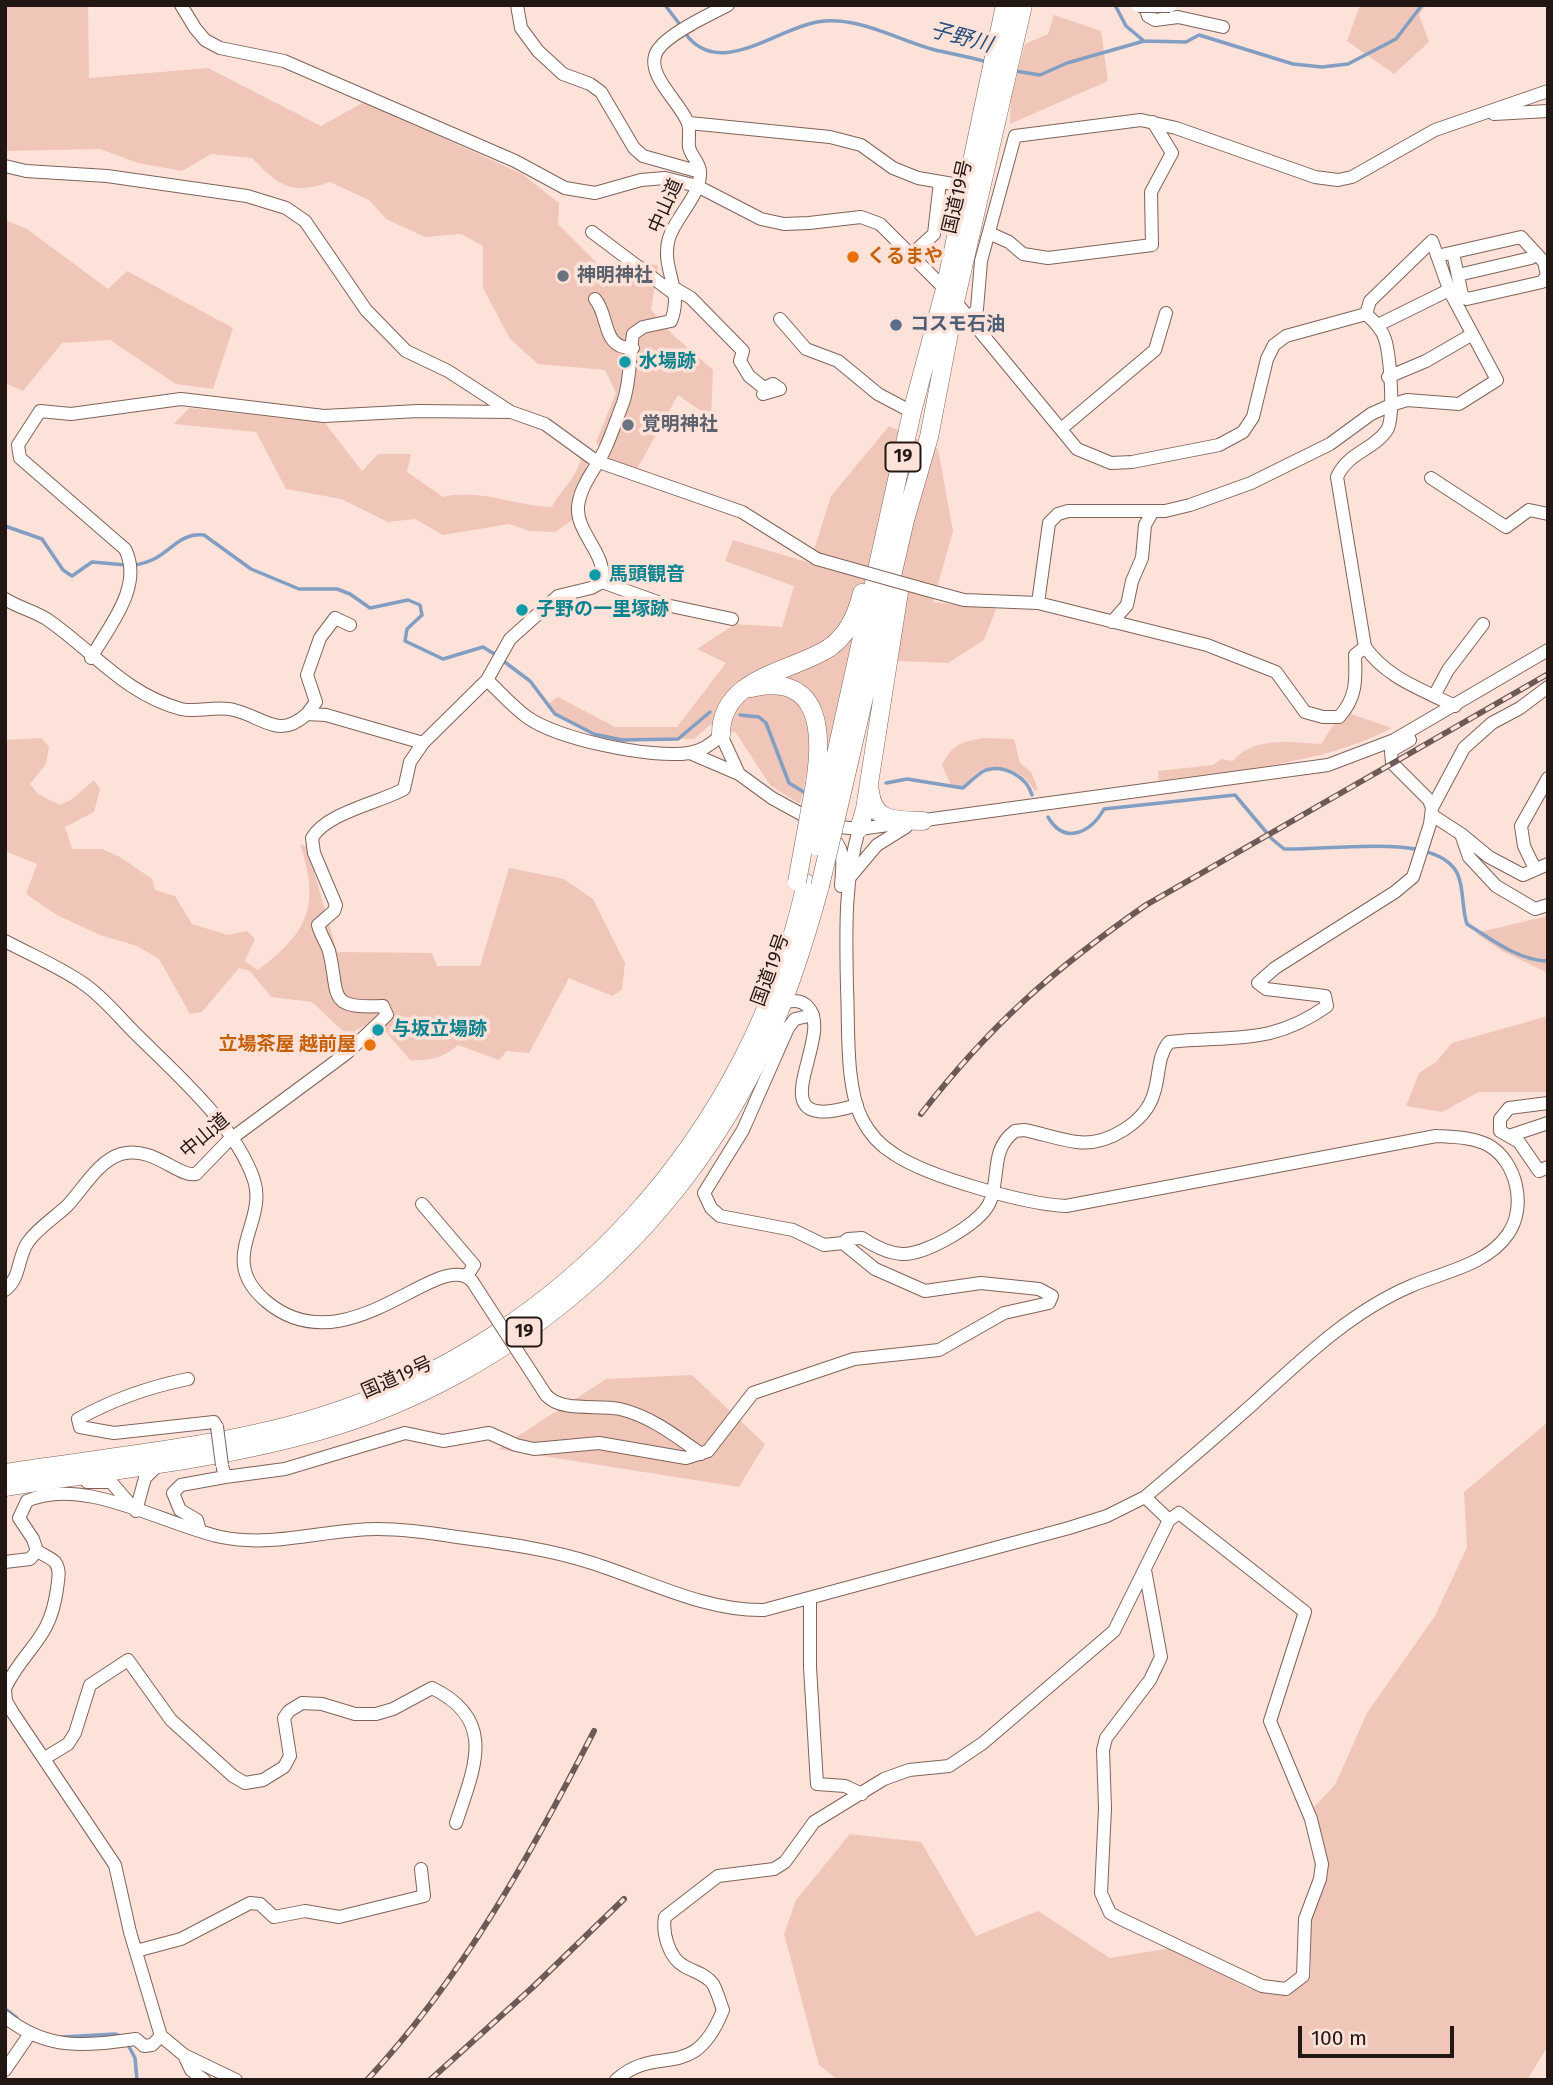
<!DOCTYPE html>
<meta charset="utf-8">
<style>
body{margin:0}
#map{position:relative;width:1553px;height:2085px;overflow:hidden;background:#fde2d9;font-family:"Fira Sans",sans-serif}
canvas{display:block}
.frame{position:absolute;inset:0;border:7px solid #221713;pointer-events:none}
.scale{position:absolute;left:1298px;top:2026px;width:156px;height:32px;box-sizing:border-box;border:4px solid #221713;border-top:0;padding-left:9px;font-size:21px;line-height:24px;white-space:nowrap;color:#221713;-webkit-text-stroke:5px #fde2d9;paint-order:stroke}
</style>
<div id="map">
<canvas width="1553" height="2085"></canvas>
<div class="frame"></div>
<div class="scale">100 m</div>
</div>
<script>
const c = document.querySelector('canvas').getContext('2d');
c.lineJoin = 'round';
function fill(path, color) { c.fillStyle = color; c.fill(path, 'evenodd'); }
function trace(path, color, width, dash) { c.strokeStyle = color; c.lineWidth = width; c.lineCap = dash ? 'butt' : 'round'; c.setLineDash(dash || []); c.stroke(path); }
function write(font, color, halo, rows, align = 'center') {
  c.font = font + ' "Fira Sans","Noto Sans JP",sans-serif'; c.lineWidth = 7; c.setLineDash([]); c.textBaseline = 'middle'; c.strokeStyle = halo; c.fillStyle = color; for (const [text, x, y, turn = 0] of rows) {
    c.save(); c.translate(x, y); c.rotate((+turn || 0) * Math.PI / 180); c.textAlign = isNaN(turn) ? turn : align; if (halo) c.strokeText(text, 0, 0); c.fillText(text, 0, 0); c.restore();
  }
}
fill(new Path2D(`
 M5 5H88L89 78 208 68 321 126 364 102 522 174 559 203 558 224 613 279 642 260 658 266 651 310 672 334 713 370 711 418 678 395 637 469 611 460 596 442 616 393 605 370 538 364 510 339 483 288V246L461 234 425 237 386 219 369 200 330 182C291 195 280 187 252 158L211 154 182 171 138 163 100 149 5 151Z
 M1360 5H1426L1419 15 1429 42 1394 74 1347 41Z
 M1054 15 1101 31 1108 81 1010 124 1011 98 1025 44 1048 34Z
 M5 220 27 229 108 289 127 271 233 328 213 389 176 384 110 340 62 343 23 391 5 383Z
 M189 408 325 423 362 471 378 454H411L407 472 443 497C479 488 515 506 552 507 561 489 578 477 581 457L588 460 579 487 574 519 555 532 530 531 509 524 443 535 415 519 388 522 341 499 286 489 256 432 174 424Z
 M889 426 938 449 953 531 933 602 996 609 984 640 948 663 849 659 830 743H813L800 804 770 785 736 733 710 725 694 739H622L595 732 571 722 556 713 549 703 558 697 615 727H677L726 663 697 649 735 624 782 627 794 586 725 561 733 540 810 563 831 496Z
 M1351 714 1392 728C1321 765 1238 769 1159 781L1158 771 1213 765 1221 759 1233 761C1253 736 1292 742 1321 744L1335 723Z
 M42 738 49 747 46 764 30 784 38 794 60 805 71 800 94 780 100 789 94 812 65 827 72 849H102L120 857 152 879 155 890 175 896 192 924 228 935 247 931 255 939 245 961 258 970C309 932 320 905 300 844L307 847 337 952 432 953 437 966H480L509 868 564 879 593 899 625 963 622 990 612 996 569 978 529 1053 507 1051 499 1060 458 1045C443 1058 430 1061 410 1060L376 1020 347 1035 312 1002 271 997 250 971 239 968 202 1012 190 1014 159 959 137 946 100 935 57 915 26 894 37 864 5 851V740Z
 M983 738 1014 739 1020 763 1031 772 1038 789 1034 791C1028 774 1002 763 985 769 975 772 969 780 962 787L951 785 942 765C953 744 961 742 983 738Z
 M1548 916V973L1502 951 1476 933Z
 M1548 1016V1092H1479L1442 1112 1406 1106 1419 1073 1436 1062 1452 1043Z
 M692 1375 765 1444 739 1487 498 1449 606 1379Z
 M1548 1422V2046L1527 2080H838L819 2065 784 1934 796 1900 850 1834 921 1842 976 1936 1038 1911 1110 1958 1172 1948 1248 1988 1268 1994 1311 1975 1309 1916 1328 1874 1314 1807 1335 1785 1367 1713 1435 1616 1467 1547 1464 1492Z`), '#f0c6b8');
trace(new Path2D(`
 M665 5 681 26
 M1115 5 1126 26 1144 41
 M685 33C718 80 776 29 817 22 857 15 897 40 935 50 953 54 970 57 987 62
 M1015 71 1040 75 1067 63 1144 41 1186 42 1199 35 1293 64 1322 67 1348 64 1396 39 1422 5
 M5 526 42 539 63 570 72 576 92 562 126 565
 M134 565C169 561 174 532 204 535L251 569 299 589H337L350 594 370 608 408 600 420 605 422 615 407 629 405 641 443 659 483 647 496 655
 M502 660 530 681 555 714 594 734 622 740 678 739 710 712
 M740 715 759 717 766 723 789 783 807 794
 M886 783 907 779 963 788C970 782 977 774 986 770 1004 764 1027 777 1032 795
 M1048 817C1065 846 1091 832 1104 809L1235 795 1272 839 1284 849C1325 851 1425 833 1453 867 1465 880 1461 908 1467 924 1491 939 1519 961 1548 961
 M5 2009 17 2018
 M62 2037 115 2034 123 2037
 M127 2043 135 2058 137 2080`), '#829ec2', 3.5);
const minor = new Path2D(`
 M181 5 195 28 205 40 220 48 284 61 515 161 565 188 595 193 641 180 665 178 697 186 761 219 784 224 809 223 861 217 880 224 945 289 1077 449 1111 463 1132 462 1219 445 1243 432 1253 417 1267 359 1274 345 1286 336 1366 314C1374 321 1382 329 1385 339 1390 355 1395 417 1387 430 1374 450 1348 452 1337 477L1365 647C1387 678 1421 689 1455 706
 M517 5 521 28 538 51 563 74 590 84 601 92 634 148 643 156 700 172
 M1145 5 1148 16 1155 20 1178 17 1223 27
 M1494 114 1548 111
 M689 123 830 137 861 145 893 168 918 178 953 184
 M5 166 26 171 107 176 247 196 286 208 305 221 366 310 406 351 448 371 511 412 545 424 596 461 742 512 817 559
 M592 232 677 296
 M989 233 1009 242 1023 254 1048 258 1152 245 1151 192 1172 153 1153 122
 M912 254 934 234 940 182
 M1437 256 1521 237 1544 262 1547 275 1542 282 1467 299 1462 295 1453 253
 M1458 275 1531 258 1536 253
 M676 289 691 298 743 351 740 361 749 376 764 388 773 384 780 389 763 394
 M595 299C610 316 601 349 633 348
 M780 319 806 349 838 361 878 394 912 412
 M969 319 977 309 981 261 1015 136 1141 120 1176 128 1315 177 1338 180 1352 177 1435 130 1548 91
 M1378 325 1449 290
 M1388 377 1426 361 1471 335
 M1061 429 1155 350 1166 313
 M1431 478 1506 527 1529 510 1548 514
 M602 582 666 605 732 619
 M927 590 964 600 1038 603 1207 645 1276 672 1305 712 1323 717H1339C1357 698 1356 679 1355 655L1365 647
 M5 599C19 608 35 611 48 620 93 651 125 694 181 709 198 713 217 705 234 710 264 717 278 740 307 714L326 715 423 743
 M1038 603 1049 523 1058 514 1068 511H1165L1190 505 1251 483 1330 444 1371 414 1391 405 1407 400 1459 404 1497 380 1450 292 1432 241 1370 301 1366 314
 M1112 622 1127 605 1132 581 1142 558 1145 525 1153 511
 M91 658C109 626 144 586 125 549L20 458 18 445 40 411 71 414 181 399 324 416 418 411 511 412
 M487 680C500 692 513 707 527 717 557 739 652 759 689 753 702 751 713 743 721 735L739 774 772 798 821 825 859 829 1328 765 1394 740 1548 650
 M1434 696 1448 670 1483 624
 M307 714 316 702 307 675 320 638 335 618 350 625
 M690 753 739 774
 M1432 808 1464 748 1492 723 1520 708 1548 687
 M1432 815 1461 834 1469 857 1496 886 1535 909 1548 905
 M1461 834 1489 857 1523 875 1548 864
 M829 836C847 846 842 868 841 886
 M1535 869 1524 846 1521 826 1548 778
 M850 877 877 845 906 827
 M5 941C31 955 60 967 84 984 103 997 118 1016 134 1032 174 1072 235 1124 254 1180 268 1224 215 1259 267 1302 348 1369 440 1246 472 1281
 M783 1003C792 1000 801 999 808 1007 837 1037 750 1138 857 1105
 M813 1015 795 1019 788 1028 743 1130 704 1193 711 1208 720 1216 793 1230 824 1245 843 1243
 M1548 1103 1509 1108 1500 1119V1131L1519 1142 1539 1171 1548 1167
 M1509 1136 1548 1123
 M422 1204 474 1265 467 1276
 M5 1290C21 1278 17 1258 28 1242 38 1228 54 1218 67 1206 83 1189 98 1161 121 1154 153 1145 179 1178 196 1174L228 1141 347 1053 387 1015 383 1006C325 1009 340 995 329 951 326 942 320 934 318 925L334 911 336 905 314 853 312 838C327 812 382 802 404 789L410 762 423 743 487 680 510 639 558 596 591 588 602 582C608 555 576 533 578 507 580 485 597 467 605 449 612 434 617 418 623 403 631 380 629 358 633 334L643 327 671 321C684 289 660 269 669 238 676 216 702 194 700 171 699 162 691 156 689 147 688 139 691 128 687 121 679 102 649 77 655 56 659 37 711 14 728 5
 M188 1379C148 1387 114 1399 78 1419L80 1427 114 1433 214 1422 217 1427
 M546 1395C562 1413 598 1404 620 1409 650 1416 676 1436 701 1454
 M225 1477 285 1469 405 1433 443 1441 489 1433 516 1445 534 1449 599 1443 686 1458 708 1451 753 1393 854 1359 939 1350 1004 1313 1049 1303 1052 1296 1039 1289 981 1283 925 1291 875 1269 843 1243 848 1239 862 1238C874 1246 887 1253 902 1254 925 1255 978 1225 989 1204 1001 1179 989 1150 1015 1131L1024 1130C1041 1133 1059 1140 1077 1142 1107 1146 1146 1122 1154 1093 1160 1074 1157 1057 1169 1042 1232 1035 1271 1046 1327 1006L1325 996 1266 989 1258 983 1275 968 1395 892 1413 877 1430 824 1432 808 1429 800 1392 763 1391 751 1410 740 1407 733
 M87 1482H111L136 1511
 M136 1511 145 1478 159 1464
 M200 1531 197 1520 180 1510 173 1493 181 1485 225 1477 223 1469
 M5 1562 30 1559 37 1551 33 1539 19 1518 27 1501C82 1475 165 1525 221 1537 275 1548 324 1529 378 1529 404 1529 432 1533 457 1537 502 1543 549 1549 592 1563 649 1581 704 1611 764 1610L1069 1528 1107 1516 1145 1497C1182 1466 1218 1435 1254 1403 1302 1359 1350 1312 1411 1286 1443 1272 1487 1265 1508 1234 1527 1207 1517 1161 1488 1145 1473 1137 1453 1137 1436 1136L1066 1206C1025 1204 928 1177 894 1154 881 1146 869 1133 862 1119 845 1085 849 1026 847 988 846 934 844 882 859 829
 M1145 1570 1161 1657 1150 1680 1106 1738 1103 1750 1105 1808 1101 1893 1110 1913 1119 1918 1262 1986 1286 1989 1303 1976 1305 1919 1320 1879 1322 1864 1311 1819 1270 1721 1305 1612 1179 1513 1169 1520
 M810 1600V1667L817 1784 845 1786 862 1794
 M5 1688C26 1646 50 1641 57 1589 58 1580 61 1570 55 1562 51 1558 42 1554 37 1551
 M5 1690 6 1701 13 1713 115 1865 130 1932 161 2036 184 2055 236 2080
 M45 1758 68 1744 75 1733 90 1685 128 1660 171 1720 233 1776 245 1783 263 1780 284 1767 290 1756 284 1718 289 1711 302 1703 322 1704 355 1714H376L393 1709 432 1688C498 1720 474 1768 456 1823
 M136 1951 181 1939 250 1903 260 1904 274 1917 305 1911 339 1917 424 1896 421 1869
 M5 2017C48 2051 85 2046 136 2039L144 2046 152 2045 161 2036
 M184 2055 191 2070 204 2080
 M5 2070 29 2035
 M616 2080C658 2042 693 2085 723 2010 720 2002 717 1991 713 1984 706 1974 694 1972 684 1966 669 1958 662 1933 665 1917L718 1876 774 1869 785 1862 814 1822 884 1779 909 1770 949 1766 983 1743 1114 1631 1169 1520 1145 1497`);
const highway = new Path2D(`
 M751 688C821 672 823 732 815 783
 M721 735C720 677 792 672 829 648 848 635 857 614 862 593
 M829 786 912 412 945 289 1005 5
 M843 788 905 520 929 437 955 302 1023 5
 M870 791C873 823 897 820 923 821
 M859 829 865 809 899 592
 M5 1473C110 1456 218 1448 319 1417 565 1342 751 1133 806 883
 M5 1487C110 1470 217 1460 319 1431 513 1376 680 1229 764 1047 788 995 805 941 820 886`);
trace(minor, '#806359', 14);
trace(highway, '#806359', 19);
trace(minor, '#fff', 12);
trace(highway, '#fff', 18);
const rail = new Path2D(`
 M921 1114C990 1025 1054 969 1146 905L1548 674
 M367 2080C463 1977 530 1856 594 1731
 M430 2080 533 1987 624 1899`);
trace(rail, '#6b5a55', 6);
trace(rail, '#fde2d9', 3.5, [10]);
const minorBridge = new Path2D(`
 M817 559 927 590
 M472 1281 546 1395
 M217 1427 222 1465`);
const majorBridge = new Path2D(`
 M1138 5H1170`);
const highwayBridge = new Path2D(`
 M815 846 829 786
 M797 882 815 783
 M820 886 843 788`);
trace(minorBridge, '#806359', 14, []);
trace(majorBridge, '#806359', 16, []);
trace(highwayBridge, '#806359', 19, []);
trace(minorBridge, '#fff', 12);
trace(majorBridge, '#fff', 14);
trace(highwayBridge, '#fff', 18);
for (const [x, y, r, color] of [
 [853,257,7,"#e8710a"],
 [563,276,7,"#6b7280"],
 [896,325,7,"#5c6f8a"],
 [625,362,7,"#0f9aa8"],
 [628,425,7,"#6b7280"],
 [595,575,7,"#0f9aa8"],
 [522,610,7,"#0f9aa8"],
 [378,1030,7,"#0f9aa8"],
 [370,1045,7,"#e8710a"]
]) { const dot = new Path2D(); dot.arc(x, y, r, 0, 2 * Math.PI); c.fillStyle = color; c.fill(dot); trace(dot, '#fde2d9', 2.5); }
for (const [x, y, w] of [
 [903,457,35],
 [524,1332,35]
]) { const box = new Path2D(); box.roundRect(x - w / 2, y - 14.5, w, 29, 5); c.fillStyle = '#fde2d9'; c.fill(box); trace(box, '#221713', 2); }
write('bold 18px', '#221713', null, [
 ["19",903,457],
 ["19",524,1332]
]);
write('19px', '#221713', '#fde2d9', [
 ["国道19号",958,197,-77],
 ["中山道",666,206,-66],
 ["国道19号",771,970,-70],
 ["中山道",205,1136,-40],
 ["国道19号",397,1378,-24]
]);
write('bold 19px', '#c56008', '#fde2d9', [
 ["くるまや",867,257],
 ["立場茶屋 越前屋",356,1045,"right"]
], 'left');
write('bold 19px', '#5b616d', '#fde2d9', [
 ["神明神社",577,276],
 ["覚明神社",642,425]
], 'left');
write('bold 19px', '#4e5e75', '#fde2d9', [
 ["コスモ石油",910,325]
], 'left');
write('bold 19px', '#0d838f', '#fde2d9', [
 ["水場跡",639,362],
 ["馬頭観音",609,575],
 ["子野の一里塚跡",536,610],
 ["与坂立場跡",392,1030]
], 'left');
write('italic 21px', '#274e7f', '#fde2d9', [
 ["子野川",961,38,15]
]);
</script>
